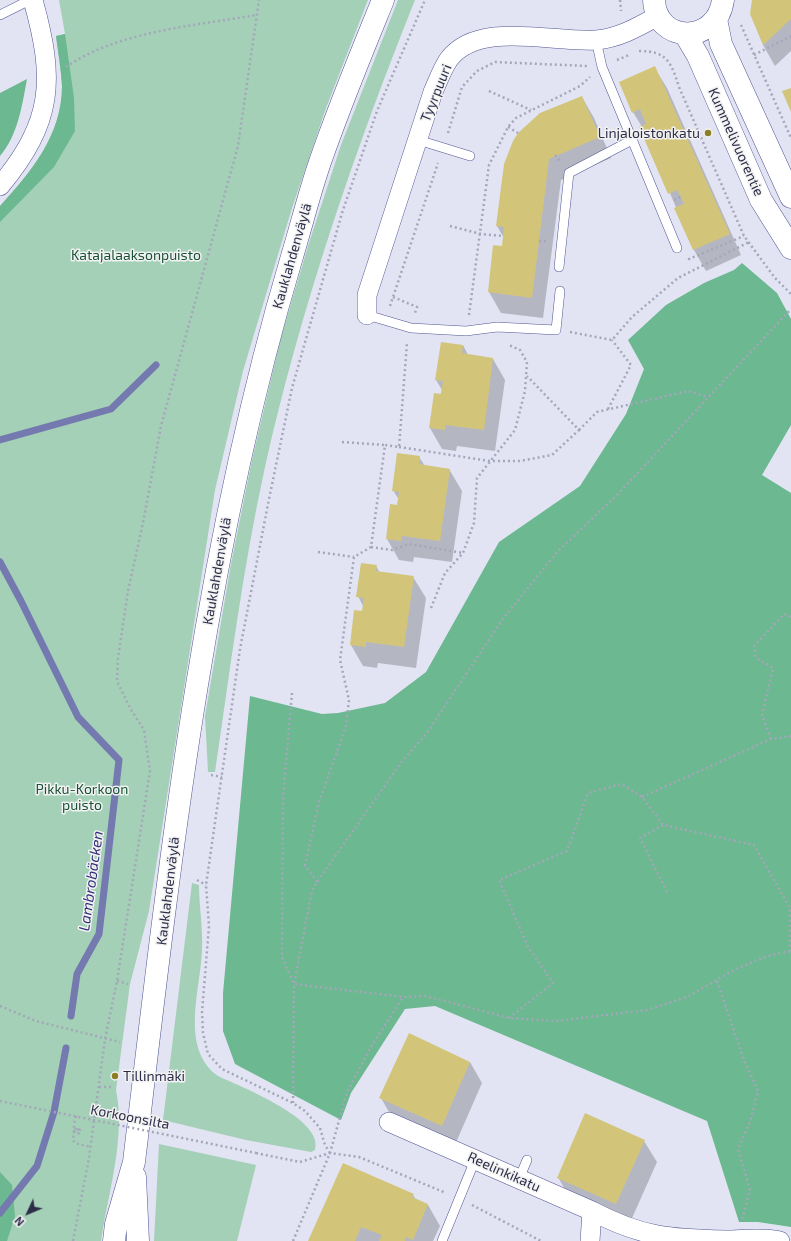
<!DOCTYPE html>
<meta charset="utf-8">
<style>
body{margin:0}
#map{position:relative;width:791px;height:1241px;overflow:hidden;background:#e2e4f3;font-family:"Exo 2",sans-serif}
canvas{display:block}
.north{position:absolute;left:8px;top:1193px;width:40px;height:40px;-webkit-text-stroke:3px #f2f2f2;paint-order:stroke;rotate:226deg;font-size:11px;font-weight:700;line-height:16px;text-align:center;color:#2c2e49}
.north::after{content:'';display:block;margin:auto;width:14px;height:18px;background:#2c2e49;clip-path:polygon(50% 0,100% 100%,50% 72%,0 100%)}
</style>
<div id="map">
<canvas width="791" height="1241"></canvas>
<div class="north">N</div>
</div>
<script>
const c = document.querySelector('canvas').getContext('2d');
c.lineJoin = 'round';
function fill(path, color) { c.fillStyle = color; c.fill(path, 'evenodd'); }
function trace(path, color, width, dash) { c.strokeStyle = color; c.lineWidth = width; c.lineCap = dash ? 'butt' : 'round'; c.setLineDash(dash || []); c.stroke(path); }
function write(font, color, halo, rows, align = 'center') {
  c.font = font + ' "Exo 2",sans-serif'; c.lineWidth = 3; c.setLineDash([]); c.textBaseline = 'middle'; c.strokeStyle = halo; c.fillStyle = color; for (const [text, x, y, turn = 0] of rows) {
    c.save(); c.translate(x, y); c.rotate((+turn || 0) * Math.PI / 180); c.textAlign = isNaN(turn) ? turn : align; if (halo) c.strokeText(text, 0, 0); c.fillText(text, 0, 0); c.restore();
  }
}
fill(new Path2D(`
 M59 0H368L326 108 292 208 243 371 215 490 149 911 130 984 116 1090C126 1138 108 1193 101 1241H0V206C31 172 62 135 62 86 61 69 58 52 56 36L65 34Z
 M398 0H415C354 152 301 307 265 467 243 567 230 670 215 772H208L205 716 231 564 252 460 281 337 309 243 341 145Z
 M192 883 199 885C199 906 203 927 202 949 201 989 179 1048 218 1076 239 1086 325 1119 315 1150L311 1152 246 1140 163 1120Z
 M159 1144 256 1165 237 1241H154Z`), '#a3d0b6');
fill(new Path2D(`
 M65 34 74 98 75 131 54 167 0 222V206C31 172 62 135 62 86 61 69 58 52 56 36Z
 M27 79C22 106 18 135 0 156V93Z
 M742 263 777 293 791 319V425L762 475 791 493V1227L758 1222H739L707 1121 435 1006 405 1009 351 1093 341 1120 235 1064 223 1031V993L250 696 322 714 338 713 385 703 426 672 499 542 580 486 626 414 644 369 628 340 666 305 704 283 734 270Z
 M0 1172 12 1185 15 1216 7 1241H0Z`), '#6cb890');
fill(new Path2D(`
 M753 0H791V51L775 66 763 45 751 14Z
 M654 67 667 88 741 255 706 271 694 250 642 127 633 112Z
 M582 97 594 118 611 158 561 180 543 318 501 313 489 292 503 247 504 238 497 226Z
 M463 345 468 355 493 359 505 380 495 451 457 446 456 451 442 449 430 428 442 390 436 380Z
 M419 457 425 466 449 469 462 491 452 562 414 557 413 562 399 560 387 539 398 506 399 500 393 490Z
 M376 566 380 573 413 577 426 598 416 668 378 663 377 668 363 666 351 645 363 612V606L358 596Z
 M470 1062 482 1083 454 1147 393 1119 381 1098Z
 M644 1141 657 1162 629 1225 570 1199 558 1177Z
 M413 1195 416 1200 428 1205 440 1226 433 1241H309Z`), '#0003');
trace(new Path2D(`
 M0 440 111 409 156 365
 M0 562 21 601 78 717 119 760 99 934 77 974 71 1016
 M0 1213 37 1166 54 1112 66 1048`), '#7479af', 7);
fill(new Path2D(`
 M752 0H791V19L763 45 750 14Z
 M655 66 730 234 693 250 674 208 684 204 681 197 677 190 668 194 639 127 646 124 640 109 632 113 619 82Z
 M791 88V112L782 91Z
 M582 96 600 137 549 159 532 298 488 292 493 245 502 246 504 227 496 226 504 164 513 141 518 133 540 113Z
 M441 342 463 345 462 353 493 358 484 430 445 425V430L429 428 434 393 441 394 443 381 435 380Z
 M397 453 420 456 419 464 450 469 440 541 402 536 401 541 386 539 390 504 397 505 399 492 392 491Z
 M361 563 377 565 376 571 414 576 404 647 366 642V647L350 645 354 610 362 611 364 598 356 597Z
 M409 1033 470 1062 442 1126 379 1098Z
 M585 1113 645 1140 616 1204 557 1178Z
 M343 1163 414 1194 412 1197 428 1204 413 1240 406 1237 405 1241H379L382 1235 361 1227 355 1241H308Z`), '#d2c57a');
const lane = new Path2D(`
 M0 15 30 0
 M596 40 602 67 677 248
 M418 140 470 156
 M559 267 569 173 632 140
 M367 315 411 328 466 331 497 327 556 330 560 291
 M519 1179 527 1160
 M442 1241 475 1160`);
const street = new Path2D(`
 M0 186C54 121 55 79 33 0
 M367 315V295L433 92C438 81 442 69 449 59 479 20 553 43 596 40 619 38 638 27 658 16
 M389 1122 592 1211 590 1241
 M592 1211C641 1237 671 1239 725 1240 743 1240 762 1237 780 1241`);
const secondary = new Path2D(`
 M654 0C656 44 717 45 723 0
 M716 19 721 44 791 197
 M685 34 698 56 761 200 791 248`);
const primary = new Path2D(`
 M135 1177 138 1241
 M114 1241 116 1224 134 1162C170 859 204 553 291 260 301 227 309 194 320 162 339 107 361 54 383 0`);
trace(lane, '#515492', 10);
trace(street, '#515492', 20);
trace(secondary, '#515492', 23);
trace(primary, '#515492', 23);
trace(new Path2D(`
 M620 0 621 11
 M741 25 791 138
 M639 51C667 51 671 62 679 87L744 236 775 278 791 294
 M754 55 791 36
 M617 60 629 55
 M66 67C118 31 194 26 256 15
 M489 91 531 110
 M508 127 518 133
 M448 133 462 87 477 71 495 62 587 66
 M555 155 560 161
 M674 200 681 197
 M450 226 481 234 503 236
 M539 241H546
 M689 258V259L744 236
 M393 297 417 307 415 313
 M390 306 438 163
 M469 315 489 165 508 127 516 118 580 86 590 77
 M570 332 612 340 632 317 678 278 749 242
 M608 409 631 365 612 340
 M579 430 597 412 688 391 708 397
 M342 442 385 445
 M399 447 490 461H520L552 455 579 430 527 376
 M371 547 392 550 409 544 463 553
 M318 552 354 557
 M431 608 445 573 463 553 474 523 477 478 515 430 525 391 527 362 520 350 509 345
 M292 693 283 797 282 957 294 984 403 997 426 996 509 1018 557 1021 647 1010 687 997 736 969 767 956 791 951
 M771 739 762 715 773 668 756 658 754 646 784 614 791 617
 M211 775 222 777
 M642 797 771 739 791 736
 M663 825 640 838 668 894
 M197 880 206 885
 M317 882 305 865 319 802 346 726 349 700 340 660 354 557 371 547 385 445 399 447 407 343
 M117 981 128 984
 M717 981 744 1060 758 1091 750 1122 738 1149 750 1190 742 1220
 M0 1006 36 1021 120 1042
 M509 1018 553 983 528 947 499 880 567 851 588 793 621 784 642 797 663 825 754 845 790 908V951
 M99 1087H114
 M293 1103 294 984 312 891 317 882 403 760 427 733 502 620 557 552 615 497 791 309
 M79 1129 74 1131 73 1140 75 1143 91 1147
 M256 1153 300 1162 330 1153 359 1157 446 1193
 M330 1153 325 1145 320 1128 305 1111 293 1103 222 1069 208 1054 203 1033 202 1012 209 926 206 885 240 649 269 499 292 388 342 213 377 111 425 0
 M472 1205 541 1241
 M73 1241 89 1158 105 1039 117 981 150 771 144 730 130 708 117 681 118 658 128 591 143 523 161 426 238 146 259 0
 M293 1241 330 1153 347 1092 372 1045 403 997`), '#a4a6b9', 2.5, [2, 3]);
trace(lane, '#fff', 9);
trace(street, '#fff', 19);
trace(secondary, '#fff', 22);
trace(primary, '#fff', 22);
trace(new Path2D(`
 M0 1101 256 1153
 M76 1116C75 1122 72 1129 76 1134L80 1133V1130L77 1128 73 1131 77 1134 79 1133V1129`), '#a4a6b9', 2.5, [2, 3]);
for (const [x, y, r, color] of [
 [708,133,4,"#8c7e24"],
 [115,1076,4,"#8c7e24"]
]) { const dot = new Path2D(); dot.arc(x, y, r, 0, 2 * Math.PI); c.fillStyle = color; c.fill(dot); trace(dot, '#f2f2f2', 1.5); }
write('14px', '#2c2e49', '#f2f2f2', [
 ["Tyyrpuuri",436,93,-68],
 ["Kummelivuorentie",736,142,66],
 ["Kauklahdenväylä",292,256,-74],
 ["Kauklahdenväylä",217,571,-80],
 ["Kauklahdenväylä",168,891,-83],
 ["Korkoonsilta",130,1117,11],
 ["Reelinkikatu",504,1172,24]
]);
write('14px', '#2c2e49', '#f2f2f2', [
 ["Linjaloistonkatu",700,133],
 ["Tillinmäki",123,1076,"left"]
], 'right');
write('14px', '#185237', '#f2f2f2', [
 ["Katajalaaksonpuisto",136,255],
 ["Pikku-Korkoon",82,789],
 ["puisto",82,805]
]);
write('italic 15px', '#312e7b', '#f2f2f2', [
 ["Lambrobäcken",91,881,-82]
]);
</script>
